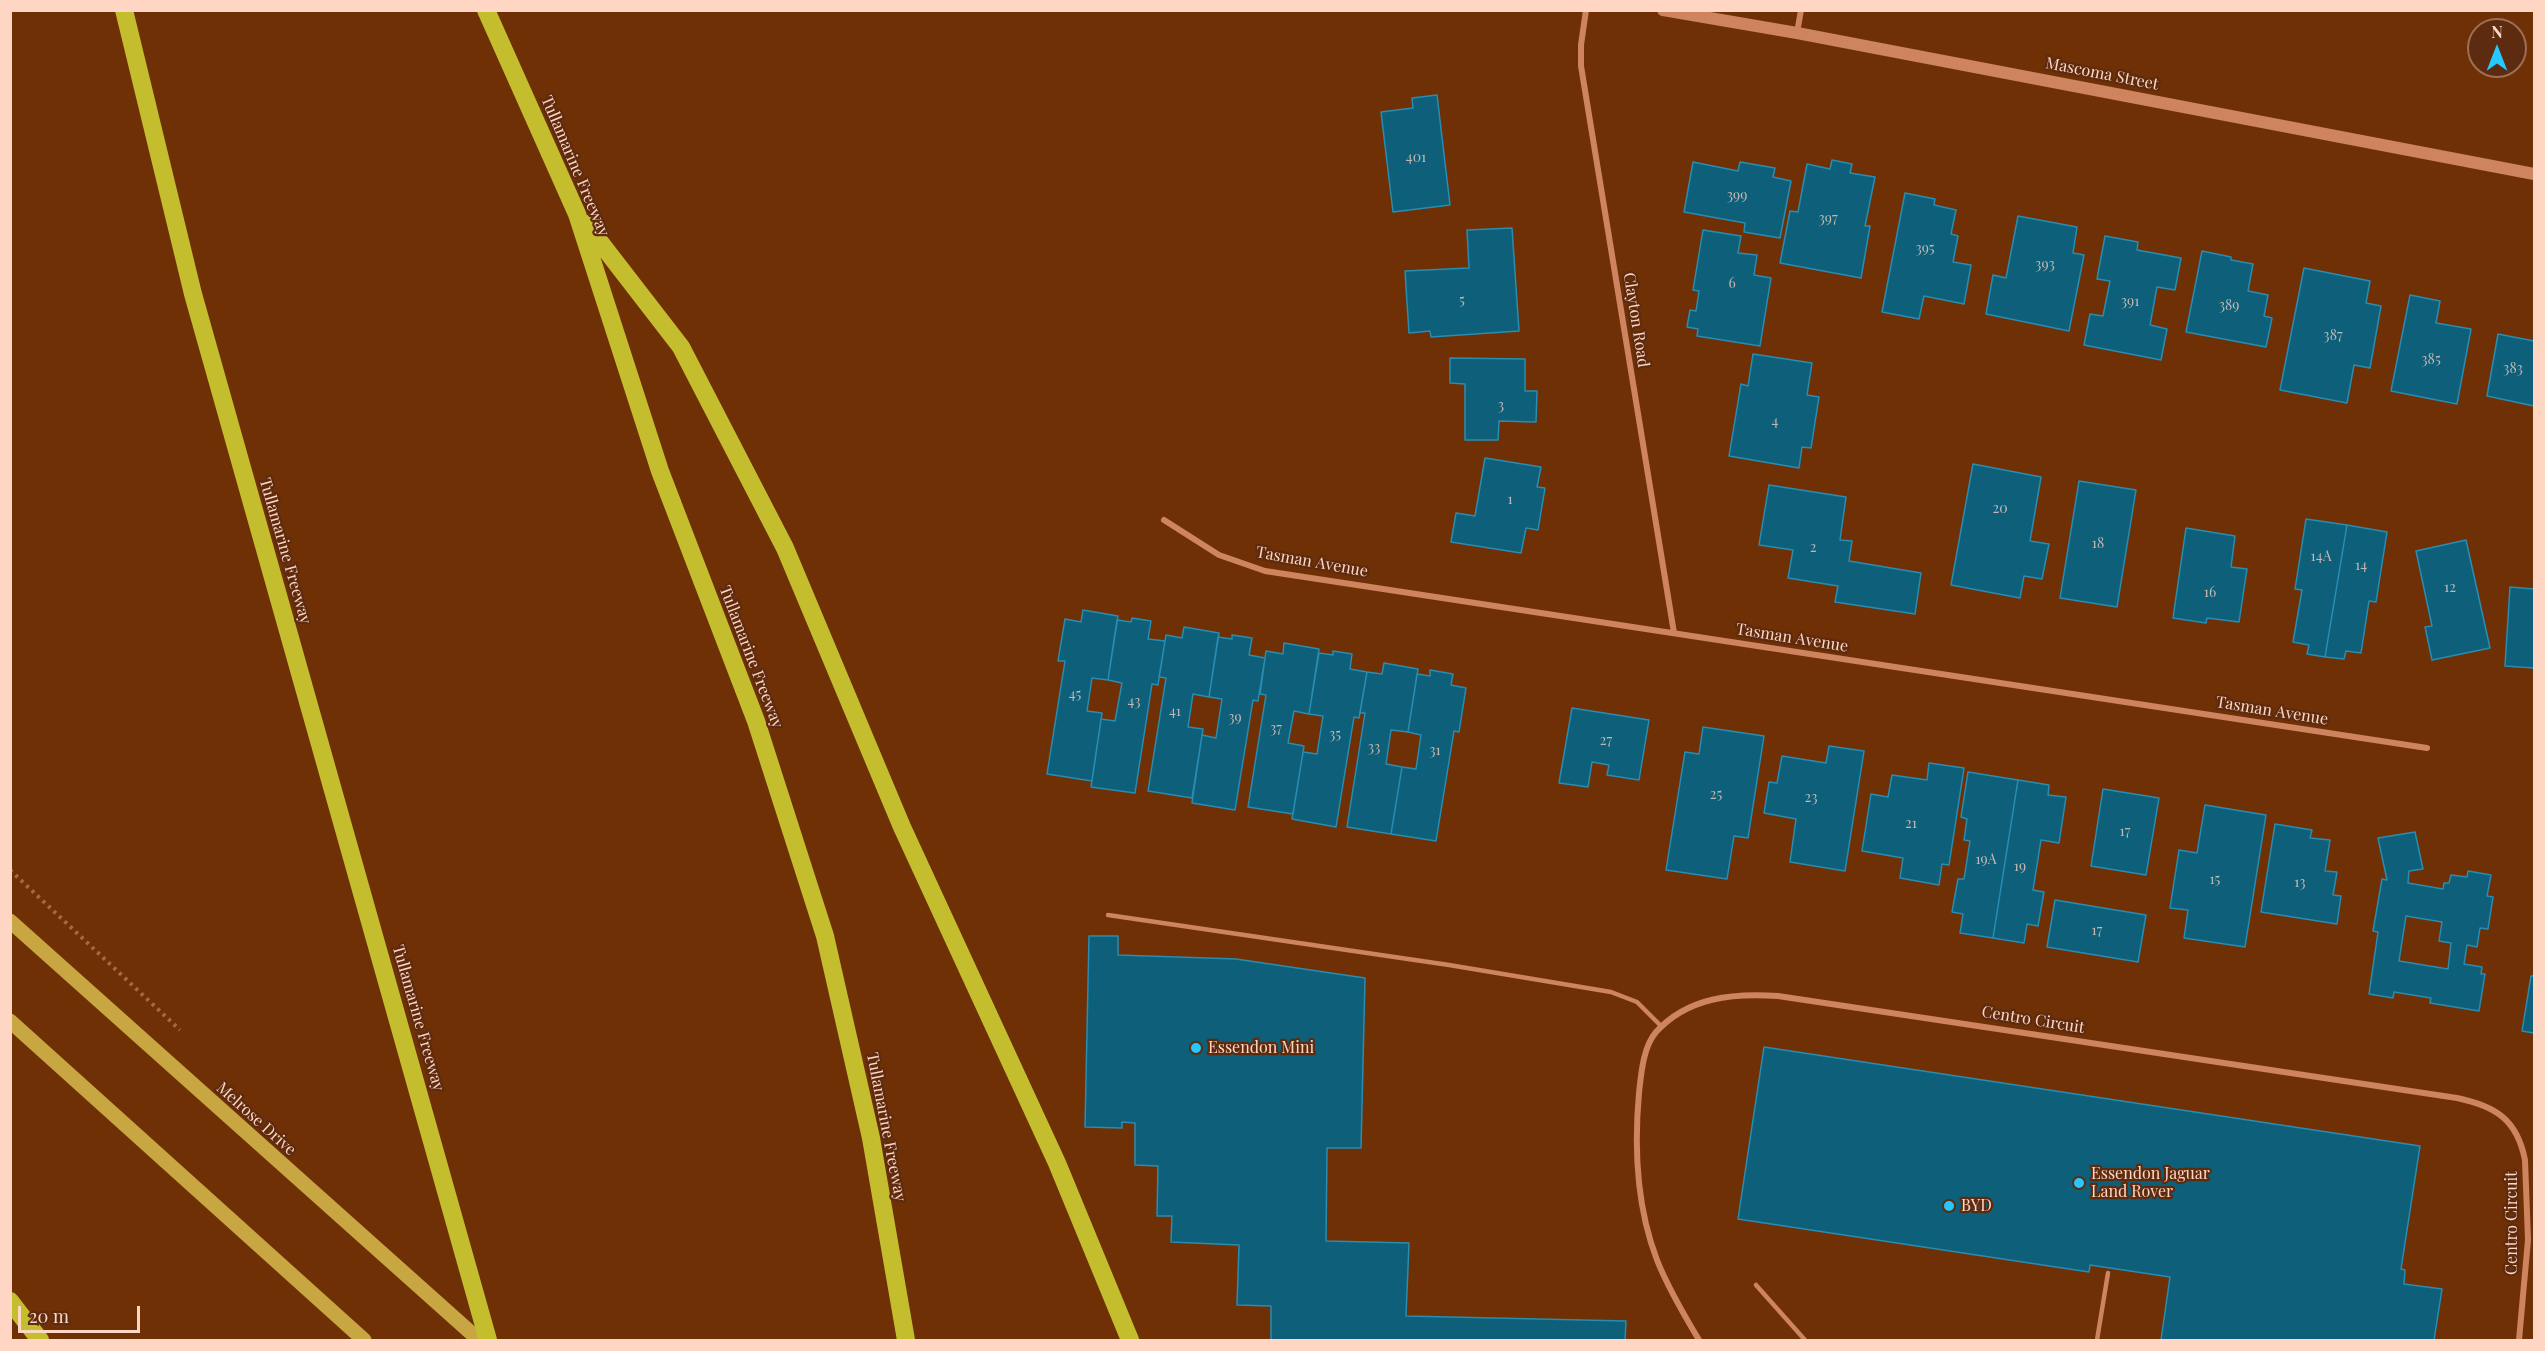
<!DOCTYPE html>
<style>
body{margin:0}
#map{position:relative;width:2545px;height:1351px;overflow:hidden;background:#703006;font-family:"Playfair Display",serif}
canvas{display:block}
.frame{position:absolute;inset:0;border:12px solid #fed6c3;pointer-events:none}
.north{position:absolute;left:2467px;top:18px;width:60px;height:60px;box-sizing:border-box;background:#5d2b0f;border:2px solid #9d6f57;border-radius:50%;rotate:0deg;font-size:16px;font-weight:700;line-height:24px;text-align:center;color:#fed6c3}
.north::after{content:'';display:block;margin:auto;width:21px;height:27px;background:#25c9fe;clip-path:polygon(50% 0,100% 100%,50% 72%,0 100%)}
.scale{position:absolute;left:18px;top:1306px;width:122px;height:27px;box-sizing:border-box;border:3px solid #fed6c3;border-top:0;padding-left:8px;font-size:18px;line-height:21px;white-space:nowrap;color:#fed6c3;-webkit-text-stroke:4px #5d2b0f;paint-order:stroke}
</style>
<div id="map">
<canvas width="2545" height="1351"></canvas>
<div class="frame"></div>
<div class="north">N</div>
<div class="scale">20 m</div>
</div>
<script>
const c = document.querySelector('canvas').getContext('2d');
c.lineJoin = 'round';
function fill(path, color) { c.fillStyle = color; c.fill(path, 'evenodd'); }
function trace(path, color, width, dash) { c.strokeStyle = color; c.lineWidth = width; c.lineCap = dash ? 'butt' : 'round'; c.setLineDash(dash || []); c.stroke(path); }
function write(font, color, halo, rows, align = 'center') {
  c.font = font + ' "Playfair Display",serif'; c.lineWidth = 4.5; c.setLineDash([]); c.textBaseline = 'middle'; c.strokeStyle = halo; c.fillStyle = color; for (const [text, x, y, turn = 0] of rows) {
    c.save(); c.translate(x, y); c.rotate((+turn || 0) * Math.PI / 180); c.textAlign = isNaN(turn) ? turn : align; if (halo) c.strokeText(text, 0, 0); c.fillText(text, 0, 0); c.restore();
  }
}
const building = new Path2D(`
 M1437 95 1450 205 1393 212 1381 112 1413 108 1412 98Z
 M1832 160 1852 164 1850 173 1875 177 1865 226H1870L1861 278 1780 263 1790 211 1798 212 1807 164 1830 169Z
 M1693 162 1738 171 1740 162 1775 168 1773 177 1791 181 1780 238 1744 232 1745 223 1684 212Z
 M1905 193 1935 199 1934 205 1956 210 1951 234 1958 236 1953 262 1971 265 1964 304 1924 296 1919 319 1882 312Z
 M2018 216 2077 227 2073 253 2084 255 2069 331 1986 314 1993 275 2006 278Z
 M1512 228 1519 331 1431 337 1430 331 1409 333 1405 271 1469 268 1467 230Z
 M1703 230 1741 236 1738 253 1757 255 1754 275 1771 278 1760 346 1697 336 1698 329 1687 327 1690 310 1696 311 1699 291 1693 290Z
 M2105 236 2138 242 2137 250 2181 258 2175 290 2157 287 2150 325 2167 329 2161 360 2084 345 2090 314 2103 316 2110 281 2097 279Z
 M2202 251 2231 257V260L2253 264 2248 291 2268 295 2264 316 2272 318 2266 347 2186 332Z
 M2304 268 2370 281 2366 303 2381 306 2370 368 2354 365 2347 403 2280 390Z
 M2410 295 2440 301 2436 323 2471 329 2457 404 2391 391Z
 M2498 334 2534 341V406L2487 396Z
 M1753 354 1812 363 1807 395 1819 397 1811 448 1802 447 1799 468 1729 456 1741 384 1748 386Z
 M1450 358 1525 359V391H1537L1536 422 1499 421 1498 440H1465V384L1450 383Z
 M1485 458 1541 467 1537 487 1545 488 1538 530 1526 528 1521 553 1451 542 1456 513 1475 516Z
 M1973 464 2041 477 2030 541 2049 544 2042 579 2024 576 2020 598 1951 585Z
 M2079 481 2136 490 2117 607 2060 598Z
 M1769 485 1846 497 1840 540 1852 541 1849 561 1921 573 1915 614 1835 602 1838 586 1788 578 1793 550 1759 545Z
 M2306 519 2347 525 2325 657 2307 654 2309 645 2293 642 2302 590 2295 589Z
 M2347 525 2387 532 2376 602 2369 601 2361 653 2346 651 2344 659 2325 657Z
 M2186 528 2235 536 2231 567 2247 569 2239 622 2207 618 2206 623 2173 618Z
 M2466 540 2490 648 2432 660 2425 627 2432 626 2416 551Z
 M2510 587 2534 589V668L2505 666Z
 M1083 610 1118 616 1108 680 1092 678 1087 711 1102 713 1092 781 1047 774 1065 661H1058L1065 619 1081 622Z
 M1132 618 1151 621 1148 639 1165 641 1158 685 1152 684 1135 793 1091 787 1101 719 1115 721 1122 683 1108 680 1117 620 1131 622Z
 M1184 627 1219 633 1209 697 1193 694 1188 727 1203 729 1192 798 1148 791 1166 678 1159 677 1166 635 1182 638Z
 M1232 635 1252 638 1249 655 1265 658 1258 701 1253 700 1235 810 1192 803 1202 735 1216 738 1222 699 1209 697 1218 637 1232 639Z
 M1284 643 1319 649 1309 714 1294 711 1288 743 1304 746 1293 814 1248 807 1266 695 1260 694 1266 651 1283 654Z
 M1333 651 1352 654 1350 669 1367 672 1359 718 1354 717 1336 827 1292 819 1303 752 1317 754 1323 716 1309 714 1319 653 1333 655Z
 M1384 663 1418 669 1408 732 1391 730 1386 764 1402 767 1391 834 1347 827 1365 713H1360L1367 672 1382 674Z
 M1430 670 1453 674 1451 685 1466 688 1459 732 1454 731 1436 841 1391 834 1402 767 1416 769 1421 735 1408 732 1417 674 1430 676Z
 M1572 708 1649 720 1639 780 1607 775 1609 765 1592 762 1588 787 1559 783Z
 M1703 727 1764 736 1748 838 1734 836 1727 879 1666 870 1685 752 1699 754Z
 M1829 746 1864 751 1845 871 1790 862 1796 819 1764 813 1769 782 1777 783 1782 756 1826 763Z
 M1929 763 1964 768 1949 865 1942 864 1939 885 1900 878 1903 858 1862 851 1871 794 1888 797 1892 775 1927 780Z
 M1968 772 2018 780 1993 938 1960 933 1963 914 1952 912 1958 879H1964L1970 841 1964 840 1967 819 1961 817Z
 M2018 780 2049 785 2048 795 2066 797 2059 843 2041 840 2033 890 2044 892 2038 926 2027 924 2024 943 1993 938Z
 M2103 789 2159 798 2146 875 2091 866Z
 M2205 805 2266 815 2245 947 2184 938 2188 910 2170 908 2179 850 2197 853Z
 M2275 824 2312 830 2310 838 2330 840 2325 871 2337 872 2333 895 2341 896 2337 924 2261 912Z
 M2415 832 2423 869 2409 871 2408 883 2443 889 2444 883H2449L2451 875 2467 877 2468 871 2491 875 2487 896 2493 897 2488 929 2480 928 2477 947 2467 945 2464 964 2482 967 2481 974H2485L2479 1011 2430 1003 2431 998 2394 992 2393 998 2369 994 2378 932 2373 931 2382 879 2387 880 2378 838ZM2406 916 2442 922 2439 941 2451 943 2448 969 2399 961Z
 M2055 900 2146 915 2138 962 2047 947Z
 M1089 936H1118V955L1236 959 1365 978 1361 1148H1327L1326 1241 1409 1243 1406 1316 1626 1321 1625 1340H1271V1306L1237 1305 1239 1245 1171 1242 1172 1216H1157L1158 1166 1135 1165V1123L1122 1122V1128L1085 1127Z
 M2531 976H2534V1033L2522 1031Z
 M1764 1047 2420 1146 2401 1269 2405 1270 2404 1284 2442 1289 2434 1340H2161L2170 1277 2090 1265 2089 1272 1738 1219Z`);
fill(building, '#0e5f7a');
trace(building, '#288db1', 1.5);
trace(new Path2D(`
 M10 870 180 1030`), '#a26a48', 4, [3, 4.5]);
trace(new Path2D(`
 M1108 915 1449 965 1611 992 1637 1002 1662 1027
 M1756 1285 1805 1340
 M2097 1340 2108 1273`), '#cd845f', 4.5);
trace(new Path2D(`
 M1586 10 1581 45V66L1674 633
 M1797 33 1801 10
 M1164 520 1219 555 1265 571 2427 748
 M1699 1340C1684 1315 1668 1288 1657 1260 1637 1208 1634 1148 1639 1093 1641 1075 1643 1047 1656 1032 1688 997 1733 993 1778 996L2457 1098C2495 1106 2517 1119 2525 1160L2528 1240 2519 1340`), '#cd845f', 6);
trace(new Path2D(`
 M1663 10 1797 33 2534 174`), '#cd845f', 12);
trace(new Path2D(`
 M10 921 479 1340
 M10 1021 364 1340`), '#c8a742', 15);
trace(new Path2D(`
 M124 10 193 294 488 1340
 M486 10 577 214 660 471 756 721 825 936 871 1138 906 1340
 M586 224 681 347 785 548 902 827 1057 1163 1130 1340
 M10 1301 40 1340`), '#c4be2e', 18);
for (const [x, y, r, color] of [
 [1196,1048,6,"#25c9fe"],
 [2079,1183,6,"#25c9fe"],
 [1949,1206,6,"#25c9fe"]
]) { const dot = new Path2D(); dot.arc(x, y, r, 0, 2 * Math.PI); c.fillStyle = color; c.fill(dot); trace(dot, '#5d2b0f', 2); }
write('14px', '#c2b8b1', null, [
 ["401",1416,158],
 ["399",1737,196],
 ["397",1828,219],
 ["395",1925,249],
 ["393",2045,265],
 ["6",1732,284],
 ["5",1462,301],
 ["391",2130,302],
 ["389",2229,306],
 ["387",2333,336],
 ["385",2431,360],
 ["383",2513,369],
 ["3",1501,406],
 ["4",1775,422],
 ["1",1510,500],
 ["20",2000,509],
 ["18",2098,544],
 ["2",1813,548],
 ["14A",2321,557],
 ["14",2361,566],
 ["12",2450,588],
 ["16",2210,593],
 ["45",1075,695],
 ["43",1134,702],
 ["41",1175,712],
 ["39",1235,718],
 ["37",1276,729],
 ["35",1335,735],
 ["27",1606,741],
 ["33",1374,748],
 ["31",1435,751],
 ["25",1716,795],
 ["23",1811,798],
 ["21",1911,824],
 ["17",2125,832],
 ["19A",1986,860],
 ["19",2020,867],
 ["15",2215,880],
 ["13",2300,883],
 ["17",2097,931]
]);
write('16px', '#fed6c3', '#5d2b0f', [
 ["Mascoma Street",2102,74,11],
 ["Tullamarine Freeway",575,166,67],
 ["Clayton Road",1636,320,81],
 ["Tullamarine Freeway",285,551,74],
 ["Tasman Avenue",1312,562,10],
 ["Tasman Avenue",1792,638,9],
 ["Tullamarine Freeway",751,657,69],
 ["Tasman Avenue",2272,711,9],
 ["Tullamarine Freeway",418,1018,74],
 ["Centro Circuit",2033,1020,9],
 ["Melrose Drive",256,1119,42],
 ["Tullamarine Freeway",886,1127,79],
 ["Centro Circuit",2512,1223,-90]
]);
write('16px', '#fed6c3', '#5d2b0f', [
 ["Essendon Mini",1208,1048],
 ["Essendon Jaguar",2091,1174],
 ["Land Rover",2091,1192],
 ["BYD",1961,1206]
], 'left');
</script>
